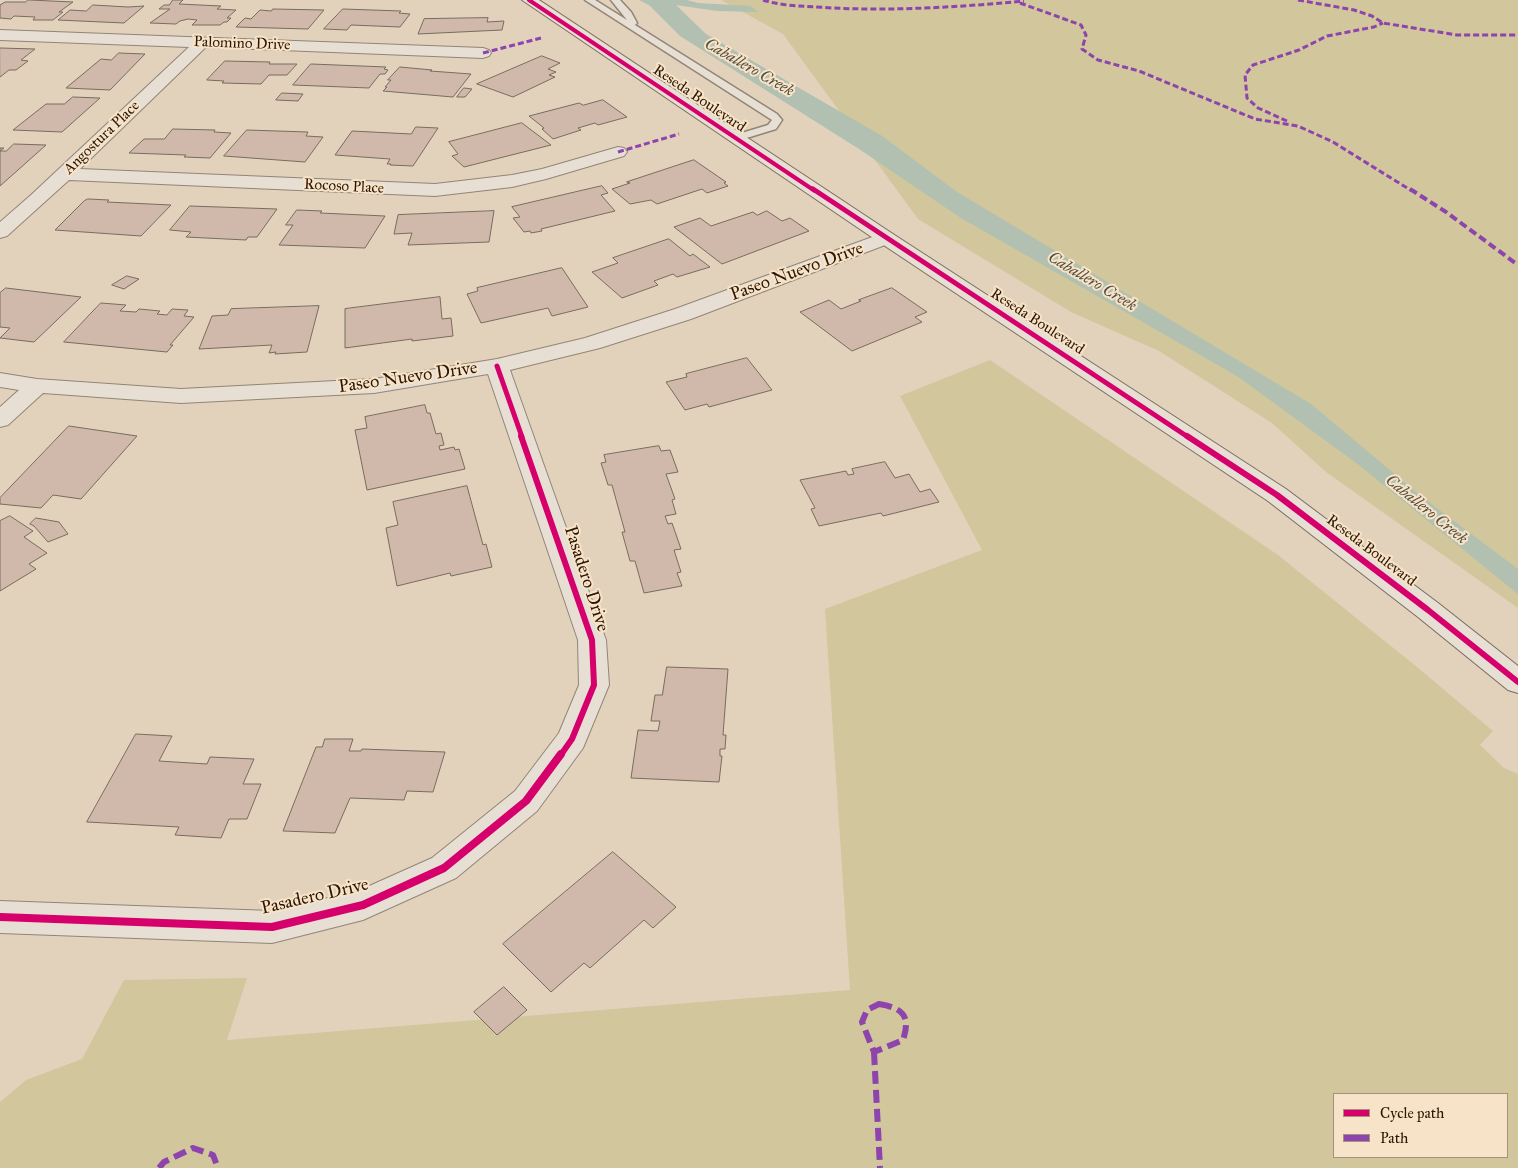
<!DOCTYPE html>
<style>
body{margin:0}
#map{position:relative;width:1518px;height:1168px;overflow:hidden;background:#e3d2bb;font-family:"IM FELL Great Primer",serif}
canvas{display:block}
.legend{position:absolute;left:1333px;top:1093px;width:175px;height:65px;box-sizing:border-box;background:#f7e4c8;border:1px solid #a6917a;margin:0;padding:6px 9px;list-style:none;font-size:15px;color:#2d1505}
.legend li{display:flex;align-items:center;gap:10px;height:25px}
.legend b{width:25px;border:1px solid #a6917a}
</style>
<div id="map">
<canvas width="1518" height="1168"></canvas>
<ul class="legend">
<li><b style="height:6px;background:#d6006c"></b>Cycle path</li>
<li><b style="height:6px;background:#8e44ad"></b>Path</li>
</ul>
</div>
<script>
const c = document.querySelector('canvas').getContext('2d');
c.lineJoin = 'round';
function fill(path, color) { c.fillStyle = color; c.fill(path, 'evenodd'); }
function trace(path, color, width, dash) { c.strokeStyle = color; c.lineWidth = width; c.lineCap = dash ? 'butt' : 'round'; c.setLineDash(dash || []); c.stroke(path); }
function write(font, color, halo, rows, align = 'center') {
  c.font = font + ' "IM FELL Great Primer",serif'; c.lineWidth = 4; c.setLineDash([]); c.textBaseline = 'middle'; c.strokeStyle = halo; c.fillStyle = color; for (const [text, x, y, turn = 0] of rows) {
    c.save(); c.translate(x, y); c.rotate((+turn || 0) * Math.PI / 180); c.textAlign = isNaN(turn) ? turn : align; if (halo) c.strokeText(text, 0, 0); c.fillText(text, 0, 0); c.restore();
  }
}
fill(new Path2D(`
 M721 0H1518V608L1326 472 1272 423 1159 351 1071 312 918 219 783 34Z
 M990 360 1278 555 1417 667 1493 731 1480 745 1504 768 1518 774V1168H0V1102L26 1080 82 1059 124 980 247 978 227 1040 850 990 825 609 982 550 900 396ZM1334 1094H1507V1157H1334Z`), '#d1c69c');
fill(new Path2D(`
 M639 0H687L698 3 750 6 758 12 717 11 676 5 706 34 882 136 957 192 1311 404 1422 497 1518 569V594L1359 465 1237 376 961 218 859 149 680 36 649 5Z`), '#b1c0b1');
const building = new Path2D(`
 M28 0H30L73 2 59 12H63L53 20H33L35 17 14 16 11 19 0 18V5L5 2H25Z
 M173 0H183L179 4 221 6 217 9 236 10 227 18H231L227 22H224L220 25H192L197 20 188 19 180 21 176 24 150 23 170 9H159L164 5H169Z
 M93 5 128 7 144 6 124 23 58 20 70 10 86 11Z
 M273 9 324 10 308 29 236 27 245 18 251 19 260 10 271 11Z
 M343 9 401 11 399 13 410 14 400 27 351 25 347 30 324 29Z
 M488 18 487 22 504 21 502 30 418 34 424 19Z
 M0 48 35 49 21 60 28 61 16 70H9L0 77Z
 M119 53 145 54 110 90 66 88 101 59 111 60Z
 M542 56 560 63 548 69 556 72 549 75 555 77 513 97 477 84Z
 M225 61 270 62 269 64H297L287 75H269L261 84 222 83 224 81 207 80Z
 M311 64 386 67 384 69 388 70 385 74H380L369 88 293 85Z
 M400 67 432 70 430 71 471 74 453 97 383 91 387 87H385L391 80H388Z
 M464 88 472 89 465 97H457Z
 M282 93 303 94 298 101 276 100Z
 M73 97 100 98 62 132 13 130 46 104H64Z
 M603 100 627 117 598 125 595 123 578 128 581 130 553 139 542 129 544 128 529 116 579 103 583 105Z
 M522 123 551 145 464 167 452 156 458 154 449 142Z
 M416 127 438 128 413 166 390 165 391 164H387L390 159 335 155 352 131 411 134Z
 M173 129 215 130 214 132 231 133 210 158 184 157 186 155 129 153 144 139H164Z
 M247 130 308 132 306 136 323 137 305 162 224 156Z
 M14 144 46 145 0 186V148H4L0 151H6Z
 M694 160 726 182 724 183 728 186 707 193 702 189 657 204 651 200 630 204 612 189 630 183 627 182Z
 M602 186 608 193 601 195 615 211 541 229 542 231 531 233 530 231 524 232 513 218 520 217 512 207Z
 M88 199 109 200 107 202 171 205 141 236 55 230 84 201Z
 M190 206 277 209 257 237H248L246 240 186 237 191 232 170 230Z
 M297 210 322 211 320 213 385 216 365 248 279 245 293 225H286Z
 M494 211 489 242 408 245 412 233 394 234 398 215Z
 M767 211 782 221 790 218 809 231 722 264 674 227 700 218 711 226 753 212 757 215Z
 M669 239 690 256 693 254 710 267 677 277 673 274 654 281 658 285 622 298 592 272 618 263 613 258Z
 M562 268 588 307 552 316 548 308 481 323 467 294 478 291 477 288Z
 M127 276 139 279 124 289 112 285Z
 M6 288 81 297 34 342 0 338 10 328 0 327V293Z
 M892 288 927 312 915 317 922 322 852 351 800 312 829 300 841 309 861 301 859 300Z
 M440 297 442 319 451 318 453 336 412 341V339L345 348V309Z
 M101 303 126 305 120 311 136 312 139 309 160 311 157 314 167 315 172 309 188 310 184 316 194 317 170 345H173L167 352 64 342Z
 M319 306 307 352 275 354 276 352 269 353 272 345 199 349 212 316 228 315 231 309Z
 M747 358 772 390 709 407 707 404 685 410 666 382 687 377 686 374Z
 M425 405 427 413H430L436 434 441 433 444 445 439 446 440 450 454 447 455 450 459 449 465 469 367 490 355 430 367 428 365 417Z
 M69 426 137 436 81 499 53 495 41 508 0 504V498Z
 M659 446 661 451 670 450 678 472 666 474 675 499 672 500 676 514 665 516 668 524 672 523 681 549 674 550 681 572 677 573 682 586 644 593 635 561H630L622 532H625L612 485H608L601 463 606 462 604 455Z
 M885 462 895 478 909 474 920 492 930 489 939 502 883 516 881 513 819 526 811 509 815 508 800 480 846 471 848 475 854 474 852 469Z
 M467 486 483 545 486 544 492 567 451 576 450 573 397 586 386 528 398 525 393 502Z
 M10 516 33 531 24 537 47 553 29 564 36 569 0 591V521Z
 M36 518 59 522 68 534 48 542 34 526 30 524Z
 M667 667 728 669 723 735H726L725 749H720V756H722L719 782 631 778 638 730 658 731 660 721H651L655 695H662Z
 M136 734 172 736 159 761 207 764 210 757 254 759 243 784H261L247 819H229L221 838 175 835 179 827 87 822Z
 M325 739H353L349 751H361L362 749 445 752 433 792 407 791 404 800 350 798 335 833 283 831 316 747H322Z
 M613 852 676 907 653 928 644 920 590 968 584 963 551 992 503 944Z
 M504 987 527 1010 497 1035 474 1012Z`);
fill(building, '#d0b9ab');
trace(building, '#786c5e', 1);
const lane = new Path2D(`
 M585 0H595L627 20 611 0H620L631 12 637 23 635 25 777 114 782 120 776 129 740 140H732L731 138 732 136 768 125 772 120Z`);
const street = new Path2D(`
 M0 30 483 48 489 50 491 53 489 56 483 58 206 47 80 169 435 184 512 175 542 169 618 147 624 148 627 152 624 156 546 179 512 187 435 196 69 180 7 236 0 238V222L31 195 189 47 0 40Z
 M886 232 893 234 896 238 893 242 691 319 600 348 510 370 606 640 609 685 583 748 537 811 456 878 363 920 272 943 0 933V901L272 911 358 891 432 858 515 791 559 733 579 685 578 640 488 374 374 393 181 403 43 393 8 425 0 427V407L19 390 0 387V373L37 379 181 389 374 379 497 359 585 338 675 309Z`);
const secondary = new Path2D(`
 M522 0H539L893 234 1286 489 1438 603 1518 666V693L1508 690 1418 617 1268 501 879 242Z`);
trace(lane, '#918576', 3);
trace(street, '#918576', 2);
trace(secondary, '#786c5e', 2);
fill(lane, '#e7dfd3');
fill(street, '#e7dfd3');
fill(secondary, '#e7dfd3');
trace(new Path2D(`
 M763 0C785 7 808 6 832 8 896 11 960 7 1024 1
 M1298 0 1354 10 1372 16 1383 23 1457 35H1518
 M1020 3 1081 25 1086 35 1082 49 1098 60 1139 71 1255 119 1298 126 1333 142 1412 191
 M483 53 541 38
 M1287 121 1258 108 1247 98 1245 75 1253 65 1299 50 1327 36 1374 27 1383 23
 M618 152 679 134`), '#8e44ad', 3, [6, 3]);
trace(new Path2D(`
 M1410 189 1446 212 1518 265`), '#8e44ad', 4, [8, 4]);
trace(new Path2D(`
 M879 1004C903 1008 911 1016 903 1040L874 1052 862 1022 867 1010Z
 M874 1052 880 1168
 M159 1168 164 1162 193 1148 213 1155 218 1168`), '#8e44ad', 6, [13, 6]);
trace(new Path2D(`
 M529 0 815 191`), '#d6006c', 4);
trace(new Path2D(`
 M813 189 1188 437
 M497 366 522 437`), '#d6006c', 5);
trace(new Path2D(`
 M521 436 592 640 594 685 572 739 560 756
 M1187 436 1277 495 1428 610 1518 682`), '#d6006c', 6);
trace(new Path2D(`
 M0 917 272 927 363 905 444 868 526 801 561 754`), '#d6006c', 8);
write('15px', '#2d1505', '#f7e4c8', [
 ["Palomino Drive",242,44,2],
 ["Reseda Boulevard",699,99,34],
 ["Angostura Place",102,138,-44],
 ["Rocoso Place",344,187,3],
 ["Reseda Boulevard",1037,322,33],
 ["Reseda Boulevard",1371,551,37]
]);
write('italic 16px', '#544e40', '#f7e4c8', [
 ["Caballero Creek",749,68,30],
 ["Caballero Creek",1092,282,31],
 ["Caballero Creek",1426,510,39]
]);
write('18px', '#2d1505', '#f7e4c8', [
 ["Paseo Nuevo Drive",797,272,-20],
 ["Paseo Nuevo Drive",408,378,-8],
 ["Pasadero Drive",586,579,72],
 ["Pasadero Drive",315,897,-13]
]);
</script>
